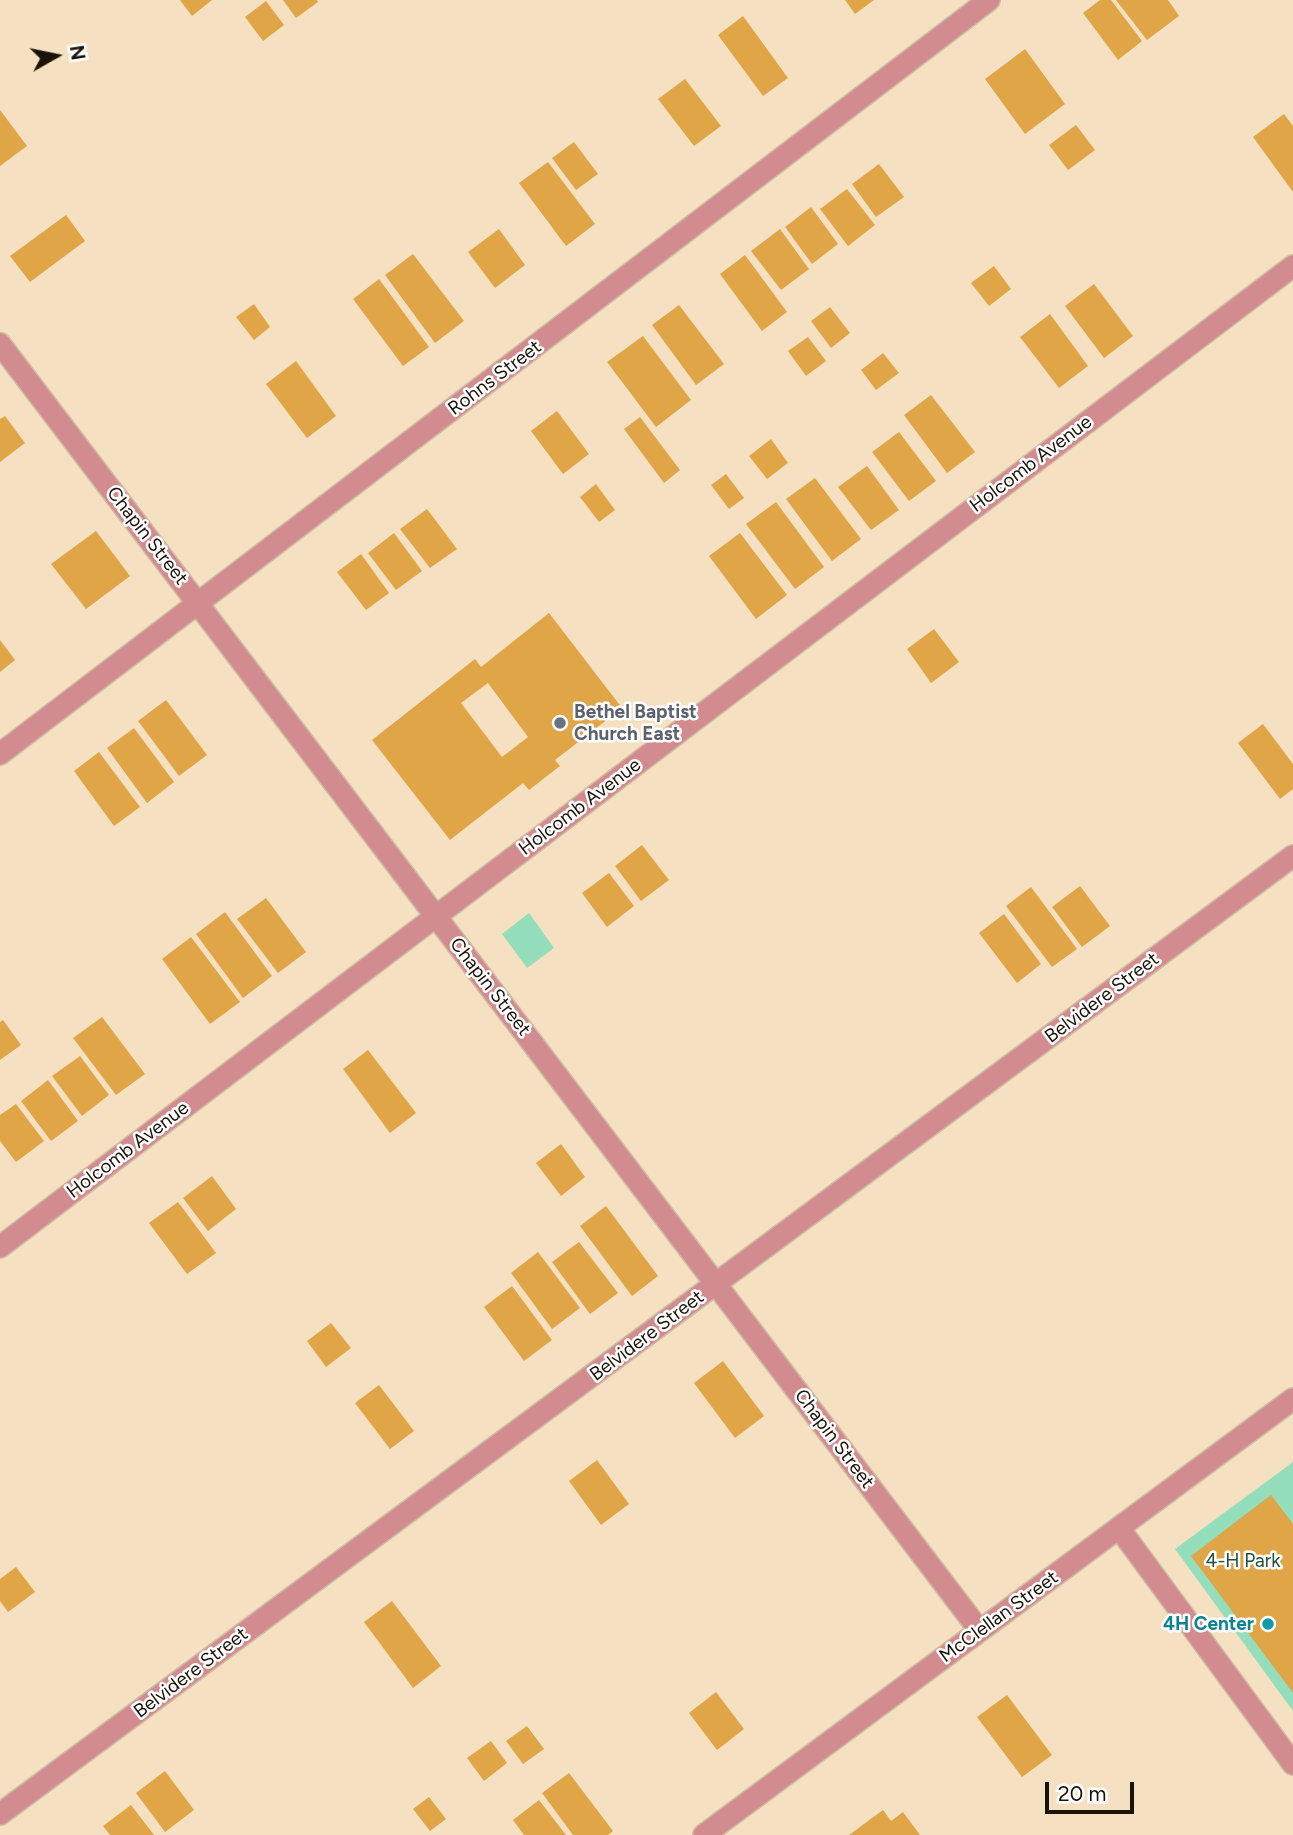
<!DOCTYPE html>
<style>
body{margin:0}
#map{position:relative;width:1293px;height:1835px;overflow:hidden;background:#f5e0c2;font-family:Figtree,sans-serif}
canvas{display:block}
.north{position:absolute;left:21px;top:21px;width:70px;height:70px;-webkit-text-stroke:5px #fff;paint-order:stroke;rotate:81deg;font-size:19px;font-weight:700;line-height:28px;text-align:center;color:#1a1308}
.north::after{content:'';display:block;margin:auto;width:24px;height:32px;background:#1a1308;clip-path:polygon(50% 0,100% 100%,50% 72%,0 100%)}
.scale{position:absolute;left:1045px;top:1782px;width:89px;height:32px;box-sizing:border-box;border:4px solid #1a1308;border-top:0;padding-left:9px;font-size:21px;line-height:24px;white-space:nowrap;color:#1a1308;-webkit-text-stroke:5px #fff;paint-order:stroke}
</style>
<div id="map">
<canvas width="1293" height="1835"></canvas>
<div class="north">N</div>
<div class="scale">20 m</div>
</div>
<script>
const c = document.querySelector('canvas').getContext('2d');
c.lineJoin = 'round';
function fill(path, color) { c.fillStyle = color; c.fill(path, 'evenodd'); }
function trace(path, color, width, dash) { c.strokeStyle = color; c.lineWidth = width; c.lineCap = dash ? 'butt' : 'round'; c.setLineDash(dash || []); c.stroke(path); }
function write(font, color, halo, rows, align = 'center') {
  c.font = font + ' Figtree,sans-serif'; c.lineWidth = 5; c.setLineDash([]); c.textBaseline = 'middle'; c.strokeStyle = halo; c.fillStyle = color; for (const [text, x, y, turn = 0] of rows) {
    c.save(); c.translate(x, y); c.rotate((+turn || 0) * Math.PI / 180); c.textAlign = isNaN(turn) ? turn : align; if (halo) c.strokeText(text, 0, 0); c.fillText(text, 0, 0); c.restore();
  }
}
fill(new Path2D(`
 M529 913 554 948 527 968 502 934Z
 M1293 1462V1711L1175 1549Z`), '#95debb');
fill(new Path2D(`
 M180 0H212L192 16Z
 M283 0H317L318 2 296 18Z
 M845 0H874L855 14Z
 M1100 0H1111L1142 41 1118 60 1083 13Z
 M1116 0H1168L1179 16 1147 40Z
 M266 1 284 25 263 41 245 17Z
 M743 16 788 78 763 96 718 35Z
 M1025 49 1065 104 1025 134 985 79Z
 M685 79 721 126 694 146 658 99Z
 M0 110 27 146 0 166Z
 M1284 114 1293 126V192L1253 137Z
 M1076 125 1095 150 1068 170 1049 145Z
 M574 142 598 174 576 190 552 158Z
 M548 162 595 224 566 246 519 183Z
 M879 164 904 197 876 217 852 184Z
 M847 189 875 225 848 246 820 209Z
 M811 207 838 244 812 264 785 227Z
 M66 215 85 241 30 282 10 256Z
 M499 229 525 265 495 288 468 252Z
 M780 229 809 269 781 290 751 251Z
 M413 254 464 321 435 343 385 275Z
 M745 255 787 312 762 331 720 274Z
 M994 266 1011 289 989 306 971 283Z
 M379 279 429 347 403 366 353 299Z
 M1094 284 1133 336 1104 358 1065 306Z
 M254 304 270 327 254 340 236 317Z
 M679 305 724 364 696 385 652 325Z
 M830 307 850 333 831 348 811 321Z
 M1050 314 1088 366 1059 388 1020 337Z
 M643 336 691 400 656 427 607 362Z
 M808 337 826 361 806 376 788 351Z
 M883 353 899 373 876 390 861 370Z
 M296 361 336 416 307 438 266 384Z
 M931 395 975 452 947 473 904 415Z
 M557 411 589 454 563 474 531 431Z
 M5 416 25 443 0 462V419Z
 M640 417 680 470 664 483 624 429Z
 M899 432 936 481 909 501 872 452Z
 M771 439 788 463 767 479 749 456Z
 M867 466 899 510 871 530 838 487Z
 M726 474 744 498 729 509 711 485Z
 M815 478 861 539 832 561 786 499Z
 M596 484 615 510 599 522 580 497Z
 M776 502 824 567 795 589 746 524Z
 M427 509 457 549 430 568 400 529Z
 M96 531 130 576 86 609 51 564Z
 M394 533 422 571 396 590 368 553Z
 M740 533 787 595 756 619 709 556Z
 M361 554 389 593 366 610 337 572Z
 M549 613 622 708 555 760 560 766 529 790 523 783 450 840 372 740 475 659 481 667ZM488 683 528 737 502 757 461 703Z
 M934 629 959 662 931 683 907 649Z
 M0 640 15 660 0 672Z
 M166 700 207 755 179 776 138 721Z
 M1263 724 1293 764V789L1280 799 1238 743Z
 M134 728 174 782 147 803 107 748Z
 M99 752 140 807 114 826 74 771Z
 M642 845 669 880 641 901 615 866Z
 M609 873 634 906 607 927 582 893Z
 M1080 886 1110 926 1082 947 1052 907Z
 M1031 887 1077 949 1052 967 1006 906Z
 M266 898 306 952 278 973 237 919Z
 M225 912 272 976 243 998 196 934Z
 M1004 914 1041 964 1017 983 979 933Z
 M191 937 240 1002 210 1024 162 959Z
 M102 1017 145 1074 116 1095 73 1038Z
 M3 1020 21 1045 0 1060V1022Z
 M368 1050 416 1113 390 1133 343 1069Z
 M80 1056 109 1095 82 1116 52 1076Z
 M48 1080 78 1121 51 1141 21 1101Z
 M16 1104 44 1141 16 1162 0 1141V1115Z
 M561 1144 585 1177 561 1196 536 1163Z
 M212 1176 236 1209 208 1231 183 1198Z
 M178 1202 216 1253 187 1274 149 1223Z
 M606 1206 658 1276 632 1296 580 1226Z
 M579 1242 618 1293 590 1314 552 1262Z
 M538 1252 580 1308 552 1329 511 1273Z
 M512 1286 552 1340 524 1361 484 1307Z
 M331 1323 351 1348 326 1367 307 1341Z
 M723 1361 764 1416 735 1438 694 1383Z
 M379 1385 414 1431 390 1449 355 1403Z
 M597 1460 629 1504 601 1525 569 1481Z
 M1271 1495 1293 1524V1693L1191 1556Z
 M16 1567 35 1592 8 1612 0 1601V1579Z
 M392 1601 441 1666 413 1688 364 1622Z
 M716 1692 744 1729 717 1750 689 1713Z
 M1007 1695 1052 1755 1022 1777 977 1717Z
 M527 1726 544 1749 523 1764 506 1741Z
 M491 1741 507 1763 484 1781 467 1758Z
 M165 1771 194 1810 165 1832 136 1793Z
 M569 1773 613 1831 608 1835H573L542 1793Z
 M429 1797 446 1819 430 1831 413 1809Z
 M539 1800 566 1835H524L513 1820Z
 M131 1805 154 1835H110L103 1826Z
 M883 1810 891 1821 903 1812 920 1835H849Z`), '#e0a547');
const minor = new Path2D(`
 M0 344 980 1631
 M0 754 989 0
 M0 1247 1293 266
 M1119 1528 1293 1764
 M0 1814 1293 856
 M704 1835 1293 1399`);
trace(minor, '#cebba1', 24);
trace(minor, '#d28c90', 21);
for (const [x, y, r, color] of [
 [560,723,7,"#6b7280"],
 [1268,1624,7,"#0f9aa8"]
]) { const dot = new Path2D(); dot.arc(x, y, r, 0, 2 * Math.PI); c.fillStyle = color; c.fill(dot); trace(dot, '#fff', 2.5); }
write('19px', '#1a1308', '#fff', [
 ["Rohns Street",495,378,-37],
 ["Holcomb Avenue",1031,464,-37],
 ["Chapin Street",147,536,52],
 ["Holcomb Avenue",580,807,-37],
 ["Chapin Street",490,987,52],
 ["Belvidere Street",1102,998,-37],
 ["Holcomb Avenue",128,1150,-37],
 ["Belvidere Street",647,1336,-37],
 ["Chapin Street",834,1439,53],
 ["McClellan Street",999,1617,-36],
 ["Belvidere Street",191,1673,-37]
]);
write('bold 19px', '#5b616d', '#fff', [
 ["Bethel Baptist",574,712],
 ["Church East",574,734]
], 'left');
write('19px', '#21513c', '#fff', [
 ["4-H Park",1243,1561]
]);
write('bold 19px', '#0d838f', '#fff', [
 ["4H Center",1254,1624]
], 'right');
</script>
